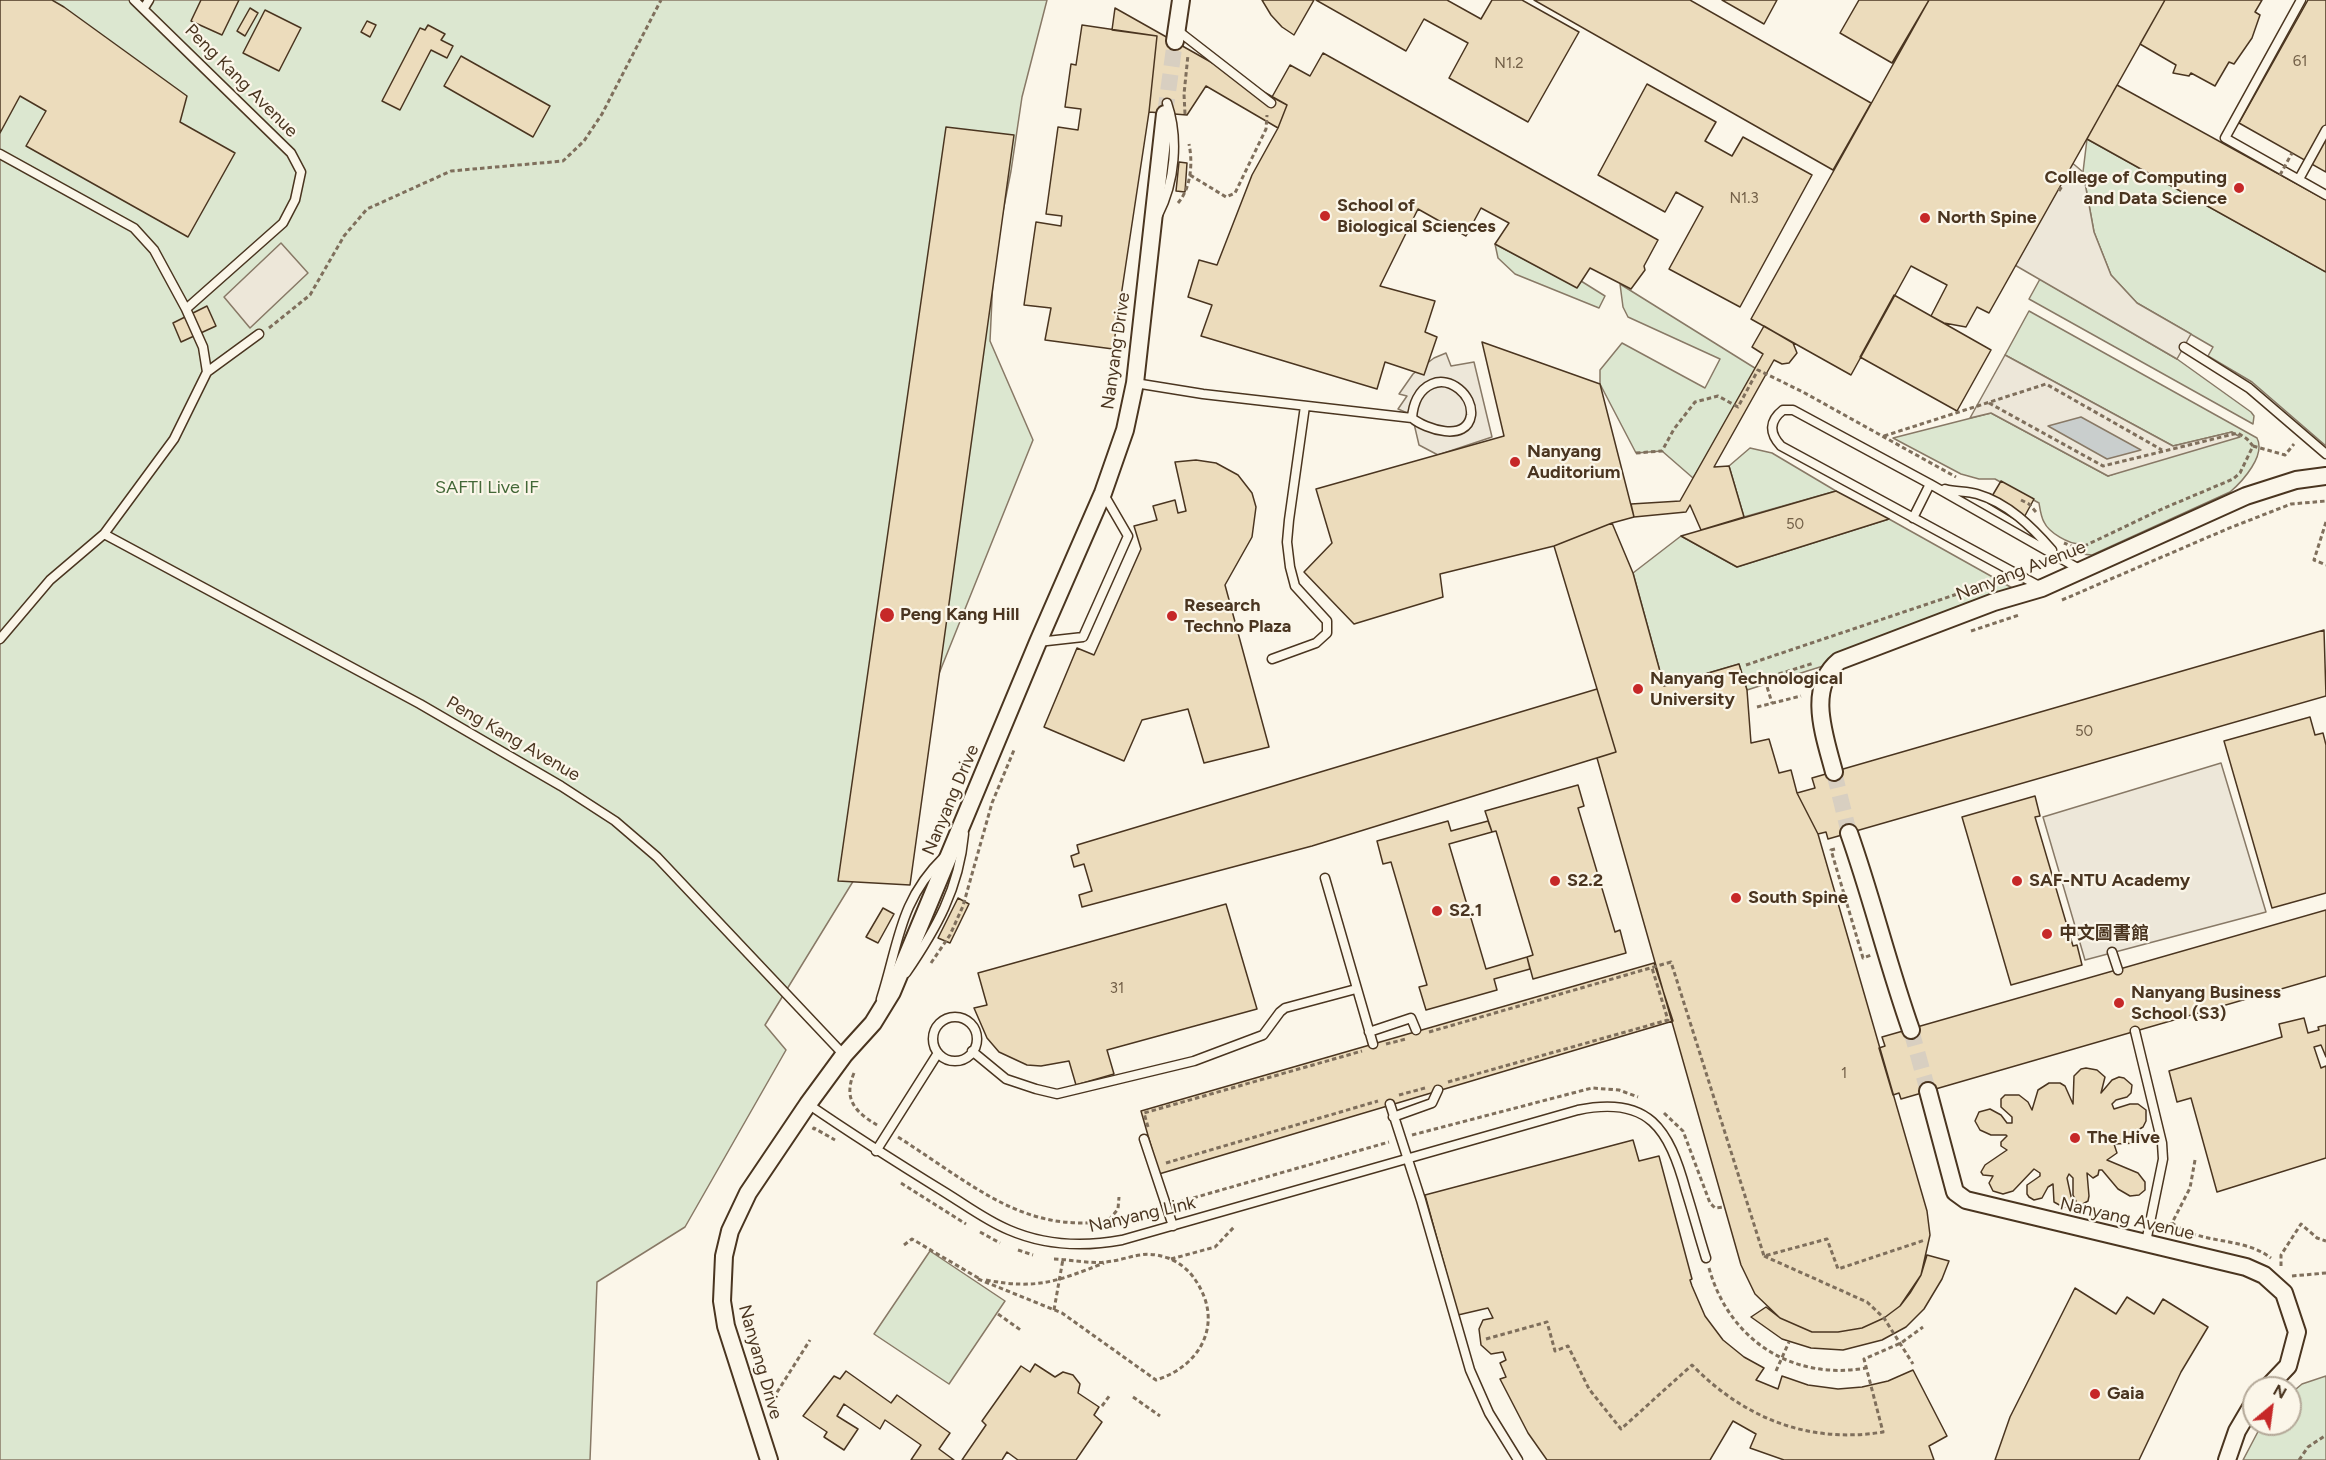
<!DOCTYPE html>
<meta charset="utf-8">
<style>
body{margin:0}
#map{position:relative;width:2326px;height:1460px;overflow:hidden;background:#fbf6e9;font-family:Figtree,sans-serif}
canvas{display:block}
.north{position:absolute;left:2242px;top:1376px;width:60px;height:60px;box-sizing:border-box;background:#fbf6e9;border:2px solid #b4a999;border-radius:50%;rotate:29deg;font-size:16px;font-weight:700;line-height:24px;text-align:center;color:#4a3520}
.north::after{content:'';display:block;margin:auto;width:21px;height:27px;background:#c62828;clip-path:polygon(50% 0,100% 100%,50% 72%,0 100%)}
</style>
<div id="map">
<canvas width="2326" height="1460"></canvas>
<div class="north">N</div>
</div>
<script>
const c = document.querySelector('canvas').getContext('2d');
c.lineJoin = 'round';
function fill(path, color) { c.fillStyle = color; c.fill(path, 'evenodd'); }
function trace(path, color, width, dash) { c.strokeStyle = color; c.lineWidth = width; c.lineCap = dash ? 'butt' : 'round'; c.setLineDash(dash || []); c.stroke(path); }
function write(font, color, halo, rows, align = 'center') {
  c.font = font + ' Figtree,"Noto Sans SC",sans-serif'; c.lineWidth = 4.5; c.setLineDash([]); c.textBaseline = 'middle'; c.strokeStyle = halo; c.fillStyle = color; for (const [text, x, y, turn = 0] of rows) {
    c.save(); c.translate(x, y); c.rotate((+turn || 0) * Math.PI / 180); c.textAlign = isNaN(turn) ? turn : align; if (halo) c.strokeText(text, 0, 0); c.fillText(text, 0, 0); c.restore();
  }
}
const green = new Path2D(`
 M0 0H1047L1022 97 1011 171 994 257 990 341 1033 440 860 870 765 1025 786 1050 685 1227 597 1282 590 1460H0Z
 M2087 139 2326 272V446L2252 382 2208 356 2213 347 2137 303 2111 275 2094 232 2083 172Z
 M1495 244 1577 287 1581 281 1605 296 1599 308 1515 274 1498 258Z
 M2040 279 2177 359 2251 412 2254 416 2253 424 2029 299Z
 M1620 284 1758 370 1738 407 1693 478 1662 451 1636 453 1600 384V370L1622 343 1705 388 1720 359 1628 317 1623 307Z
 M2029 311 2257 438C2266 455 2243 481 2230 492L2092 555 2081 554 2080 544C2069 544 2049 533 2044 522 2041 517 2040 509 2039 503L1995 479H1979L1961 474 1893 438 1991 413 2108 476 2232 432 2173 446 2005 355Z
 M1750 448 1772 453 1836 491 1744 517 1729 466Z
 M1889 519 2023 594 1839 661 1747 690 1739 664 1664 686 1633 573 1681 536 1737 567Z
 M930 1251 1005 1301 949 1384 874 1334Z
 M2326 1376V1460H2243L2262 1424H2290V1394L2302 1384Z`);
fill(green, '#dce7d0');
trace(green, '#887966', 1.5);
const parking = new Path2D(`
 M2070 161 2083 172 2094 232 2111 275 2137 303 2191 334 2177 359 2013 264Z
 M281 243 308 273 250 328 224 297Z
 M1446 353 1451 366 1474 362 1492 437 1438 455 1419 445 1412 415 1398 409 1407 396 1399 394 1413 374 1434 358Z
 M2005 355 2173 446 2232 432 2240 437 2108 476 1991 413 1970 418Z
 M2221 763 2266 912 2085 960 2043 817Z`);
fill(parking, '#ede7d9');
trace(parking, '#887966', 1.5);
const water = new Path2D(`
 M2081 417 2141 450 2107 459 2048 426Z`);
fill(water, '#c9cecd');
trace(water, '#887966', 1.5);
const building = new Path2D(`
 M0 0H52L64 7 187 96 180 122 235 153 188 237 26 146 46 111 20 96 0 133Z
 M201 0H239L222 35 191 21Z
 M1262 0H1314L1294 35 1282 27 1271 15Z
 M1316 0H1447L1481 19 1492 0H1522L1579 32 1528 122 1449 78 1468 43 1424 19 1406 51Z
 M1534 0H1690L1871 103 1833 170Z
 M1722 0H1777L1764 24Z
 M1859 0H1929L1892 63 1840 33Z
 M1929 0H2165L1989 313 1977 307 1966 327 1944 323 1931 316 1947 285 1911 266 1851 375 1751 319Z
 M2165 0H2262L2255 12 2260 15 2252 38 2234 64 2229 62 2215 86 2191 73 2189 76 2173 73 2176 65 2140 44Z
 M2308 0H2326V172L2239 123Z
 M250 8 258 13 245 36 237 31Z
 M1115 8 1287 105 1278 128 1206 86 1187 115 1149 112 1157 36 1112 30Z
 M265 10 301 28 279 71 243 53Z
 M367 21 376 25 370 37 361 32Z
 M428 25 445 34 441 40 453 46 447 58 431 50 400 110 382 101 420 28 425 30Z
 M1082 25 1157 36 1149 112 1113 349 1045 340 1051 308 1024 305 1036 222 1061 226 1062 216 1046 214 1058 127 1078 130 1081 109 1065 107 1071 64 1076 65Z
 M1323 53 1658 240 1644 266 1645 270 1631 289 1590 268 1577 288 1495 244 1509 223 1481 208 1466 236 1418 209 1380 286 1435 301 1425 332 1437 337 1424 375 1385 362 1377 389 1201 336 1212 305 1188 297 1199 260 1217 265 1252 175 1278 128 1287 105 1272 97 1290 65 1310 76Z
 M461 56 550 106 533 137 444 86Z
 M1647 84 1716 122 1705 141 1732 156 1743 137 1812 175 1740 307 1669 269 1703 207 1676 192 1665 212 1598 175Z
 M2117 85 2326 200V272L2087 139Z
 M946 127 1014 135 910 885 838 881Z
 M1179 162 1187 163 1185 192 1176 191Z
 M1894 295 1991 350 1957 411 1860 357Z
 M207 306 216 326 181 342 173 323Z
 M1764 326 1793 343 1797 353 1789 363 1782 364 1774 360 1714 467 1729 466 1744 517 1701 530 1690 505 1686 512 1634 517 1631 504 1680 501 1763 354 1752 347Z
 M1482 342 1600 384 1634 517 1612 523 1554 546 1440 574 1443 597 1354 624 1304 572 1332 543 1316 489 1504 436Z
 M1196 460 1216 463 1238 475 1252 493 1256 507 1252 537 1225 585 1269 747 1204 763 1188 709 1142 720 1124 761 1044 727 1077 648 1094 655 1141 549 1134 526 1157 520 1153 506 1175 500 1178 513 1186 511 1175 462Z
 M2001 481 2034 499 2021 523 1988 503Z
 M1836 491 1889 519 1737 567 1681 536Z
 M1612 523 1633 573 1664 686 1739 664 1747 690 1751 743 1769 739 1779 773 1791 770 1797 793 1818 834 1927 1211 1930 1235 1921 1275 1910 1293 1900 1306 1884 1318 1862 1328 1838 1332H1812L1780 1318 1755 1294 1741 1265 1597 758 1616 752 1554 546Z
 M2324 630 2326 696 1828 839 1826 832 1818 834 1797 793 1815 788 1812 778Z
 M1597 689 1616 752 1312 846 1082 907 1079 895 1092 891 1084 864 1074 867 1071 856 1079 853 1077 845Z
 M2310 717 2315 735 2323 733 2326 745V893L2272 908 2224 741Z
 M1578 785 1584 806 1578 808 1615 932 1620 930 1626 953 1533 979 1527 957 1533 955 1496 831 1492 832 1485 811Z
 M2035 796 2040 816 2035 817 2073 946 2077 945 2082 965 2011 985 1962 817Z
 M1448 821 1451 831 1488 821 1492 832 1449 844 1486 969 1527 957 1530 969 1494 979 1497 990 1426 1010 1419 987 1427 985 1391 862 1383 864 1377 841Z
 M958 898 969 904 950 943 938 938Z
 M1226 904 1257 1009 1107 1050 1114 1074 1076 1085 1069 1061 1041 1066 1027 1065 999 1052 987 1038 974 1008 987 1005 978 973Z
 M883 908 894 914 878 943 866 937Z
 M2326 910V976L1901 1099 1899 1093 1893 1095 1879 1048 1885 1046 1882 1037Z
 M1654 963 1673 1021 1159 1174 1141 1111Z
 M2304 1018 2308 1033 2319 1030 2318 1027 2326 1025V1057L2321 1045 2314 1047 2321 1068 2326 1066V1158L2217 1192 2191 1098 2177 1102 2169 1071 2282 1037 2279 1024Z
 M2086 1068 2097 1070 2105 1077 2101 1093 2112 1080 2119 1077 2124 1078 2132 1085 2131 1093 2127 1097 2116 1100 2112 1104 2114 1109 2130 1104H2138L2146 1110V1121L2143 1127 2138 1130 2143 1136 2142 1140 2138 1143 2114 1144 2117 1153 2107 1160 2138 1173 2145 1182V1190L2139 1195 2130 1196 2118 1189 2102 1170H2099L2098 1175 2093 1178 2087 1173 2089 1196 2088 1201 2081 1205 2077 1203 2073 1195V1178L2069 1174 2067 1178 2072 1201 2067 1207H2063L2054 1202 2053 1184 2048 1187 2042 1198 2034 1200 2029 1197 2027 1194V1185L2040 1176V1173L2034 1169 2013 1191 2003 1194 1993 1191 1989 1183 1993 1176 1983 1175 1981 1172 1985 1165 2007 1150 2001 1146V1142L2007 1136 2006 1135H1991L1980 1130 1975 1121 1979 1112 1990 1109 2001 1115 2007 1123H2012V1117L2001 1107V1099L2005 1095H2019L2028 1102 2032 1110 2038 1090 2049 1083H2060L2065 1086 2073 1104 2074 1076 2081 1069Z
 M1633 1140 1639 1161 1659 1156 1692 1279 1690 1280 1692 1286 1705 1316 1723 1340 1744 1357 1764 1368 1756 1380 1778 1389 1782 1376 1808 1385 1838 1389 1862 1387 1888 1381 1913 1370 1947 1436 1929 1446 1934 1460H1784L1750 1448 1756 1434 1733 1421 1710 1460H1547L1528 1433 1500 1379 1506 1377 1500 1363 1506 1360 1503 1352 1491 1354 1481 1345 1479 1329 1483 1320 1493 1318 1488 1308 1458 1315 1425 1195Z
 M1927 1255 1949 1261 1942 1279 1924 1309 1906 1327 1882 1340 1843 1350 1811 1348 1782 1339 1751 1317 1766 1307 1780 1318 1812 1332H1838L1862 1328 1884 1318 1900 1306 1921 1275Z
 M2075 1288 2116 1314 2127 1297 2154 1314 2163 1299 2208 1327 2181 1372 2139 1460H1995L2010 1417Z
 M1035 1364 1055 1377 1063 1372 1073 1375 1080 1384 1078 1393 1099 1407 1094 1415 1102 1422 1076 1460H1018L1007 1452 1002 1460H962L986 1425 982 1421 1021 1366 1030 1372Z
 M846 1371 891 1403 897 1395 950 1433 939 1449 954 1460H911L921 1445 885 1420 880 1429 844 1404 837 1416 858 1429 844 1450 824 1437 827 1432 803 1416 834 1376 840 1379Z`);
fill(building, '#ecdcbc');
trace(building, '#4a3520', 1.5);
trace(new Path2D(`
 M1165 114 1175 41
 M1834 772 1849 833
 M1911 1030 1928 1091`), '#d8cfc1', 16, [16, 8]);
const service = new Path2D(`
 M2301 0 2225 138 2326 195
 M144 8 149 0
 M1177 30 1271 103
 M0 154 134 228 154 250 186 309
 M2299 179 2326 130
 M1158 215C1175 182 1179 138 1167 103
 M2184 347 2249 388 2326 454
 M207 372 259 334
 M1135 383 1203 394 1412 418C1425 429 1467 443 1471 415 1473 395 1450 376 1432 384 1418 390 1413 405 1412 418
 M1945 489C1955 492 1967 491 1977 494 2008 503 2032 527 2052 550
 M1913 518 1930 484
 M104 534 420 704 561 786 615 821 657 857 844 1055
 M2041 587 1781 446C1769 433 1769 421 1783 410H1793L1930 484 2081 570
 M0 639 50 580 104 534 174 439 207 372 203 347 186 309 283 223 295 200 301 172 291 153 134 0
 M1038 642 1083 637 1128 536 1103 493
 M1272 659 1316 643 1327 633V621L1295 586 1290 567 1287 542 1289 520 1305 406
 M1325 878 1373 1044
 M2112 952 2118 970
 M906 973C936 929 959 889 964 834
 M881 999C899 943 899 901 944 857
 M933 1039a22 22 0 1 1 44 0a22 22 0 1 1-44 0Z
 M2135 1031 2162 1143 2163 1159 2146 1242
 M1369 1032 1411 1018 1416 1030
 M972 1051 1006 1079 1036 1089 1057 1094 1194 1061 1263 1035 1280 1012 1285 1008 1356 989
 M808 1104C853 1135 899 1164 946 1193 967 1206 987 1221 1009 1230 1046 1246 1084 1247 1122 1240L1578 1110C1649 1095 1669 1129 1686 1191 1693 1213 1699 1236 1706 1258
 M1390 1104 1421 1200 1470 1370 1489 1413 1518 1460
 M1393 1117 1432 1103 1438 1090
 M1144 1139 1173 1226
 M876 1151 938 1053`);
const minor = new Path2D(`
 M1175 41 1181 0
 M1834 772C1825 737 1806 688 1839 661L1994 602 2042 588 2246 496 2296 480 2326 476
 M1849 833C1872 898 1888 965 1911 1030
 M1928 1091 1955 1192 1966 1200 2246 1267 2264 1275 2284 1293 2297 1332 2288 1366 2267 1388
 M769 1460 726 1326 722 1301 724 1256 730 1231 748 1193 808 1104 844 1055 873 1023 892 992 1038 642 1103 493 1125 430 1135 383 1165 114
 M2227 1460 2237 1431 2254 1402`);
trace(service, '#4a3520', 11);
trace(minor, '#4a3520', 20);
trace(new Path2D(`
 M1185 114 1184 94 1188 55
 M1190 175 1226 197 1235 193 1266 129 1267 115
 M2059 191 2068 176 2078 169
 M1178 203C1191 188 1193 163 1189 144
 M269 328 310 295 344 236 367 209 451 171 563 161 584 141 602 114 661 0
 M1989 403 2103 466 2238 433 2247 439 2253 446 2240 473 2233 479 2162 509 2078 549 2064 543
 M1884 436 2046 384 2162 450
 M2253 446 2285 455 2294 444
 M1636 453 1662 451 1674 429 1695 402 1718 396 1738 407 1758 370 1803 392 1956 477
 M2021 500 2029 504 2036 512
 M2326 522 2314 560 2326 565
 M2062 600 2227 529 2291 504 2326 501
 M1971 631 2019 615
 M1746 665 1987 584
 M1765 680 1772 703
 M1750 683 1814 663
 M1757 707 1801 696
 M1835 849 1831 850 1863 958 1871 955
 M931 963 950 935 963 906 992 803 1014 750
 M1429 1032 1671 962 1764 1256 1827 1239 1838 1269 1925 1240
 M1386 1044 1406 1039
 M854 1073C843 1099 855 1112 877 1125
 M1448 1082 1668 1020 1652 968
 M1399 1095 1425 1088
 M1664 1113 1683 1131 1710 1203 1715 1208 1725 1207
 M1148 1127 1144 1113 1362 1051
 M813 1130 814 1128 835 1140
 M1412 1135 1592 1088 1619 1090 1638 1097
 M898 1137C990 1196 1040 1249 1155 1209
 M2195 1160 2190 1188 2172 1223C2200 1245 2242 1236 2271 1258
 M1166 1163 1378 1101
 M901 1183 966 1224
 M1179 1202 1389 1142
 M1109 1220 1118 1209 1119 1197
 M980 1232 1000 1243
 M904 1245 912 1239 980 1279
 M1018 1250 1033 1255
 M1764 1256 1867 1302 1884 1318 1913 1364
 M1171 1259 1215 1247 1235 1226
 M2281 1266V1255L2301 1224 2317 1238 2326 1241
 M1709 1268C1729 1340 1792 1381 1866 1368
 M2292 1276 2326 1273
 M978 1279 1062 1313 1156 1380C1201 1366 1224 1323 1196 1281 1190 1271 1179 1262 1168 1258 1141 1249 1132 1259 1106 1262 1089 1264 1069 1259 1051 1259
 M986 1280C1037 1290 1058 1281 1104 1263
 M1054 1310 1063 1259
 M998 1314 1022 1331
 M1486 1339 1547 1322 1555 1351 1568 1346 1589 1389 1621 1429 1692 1365C1744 1418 1808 1444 1883 1432L1864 1359 1901 1343 1923 1327
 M1776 1371 1789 1342
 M1133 1397 1160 1416
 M769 1405 810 1340
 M1102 1406 1110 1395
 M2299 1460 2308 1447 2326 1435`), '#7f6f5c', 3, [4.5, 3]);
trace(service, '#fbf6e9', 8);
trace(minor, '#fbf6e9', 16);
trace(new Path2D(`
 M2280 175 2292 153`), '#7f6f5c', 3, [4.5, 3]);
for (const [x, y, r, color] of [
 [2239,188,6,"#c62828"],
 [1325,216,6,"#c62828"],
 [1925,218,6,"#c62828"],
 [1515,462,6,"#c62828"],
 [887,615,8,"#c62828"],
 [1172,616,6,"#c62828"],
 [1638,689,6,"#c62828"],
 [1555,881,6,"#c62828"],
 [2017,881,6,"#c62828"],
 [1736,898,6,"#c62828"],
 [1437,911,6,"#c62828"],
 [2047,934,6,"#c62828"],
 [2119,1003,6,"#c62828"],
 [2075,1138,6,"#c62828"],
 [2095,1394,6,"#c62828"]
]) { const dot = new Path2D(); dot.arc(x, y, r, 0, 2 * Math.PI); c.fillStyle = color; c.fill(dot); trace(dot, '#fbf6e9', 2); }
write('15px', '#725f47', null, [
 ["61",2300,62],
 ["N1.2",1509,64],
 ["N1.3",1744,199],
 ["50",1795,525],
 ["50",2084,732],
 ["31",1117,989],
 ["1",1844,1074]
]);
write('18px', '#4a3520', '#fbf6e9', [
 ["Peng Kang Avenue",241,81,45],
 ["Nanyang Drive",1116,351,-82],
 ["Nanyang Avenue",2021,571,-21],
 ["Peng Kang Avenue",513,739,30],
 ["Nanyang Drive",951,800,-67],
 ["Nanyang Link",1142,1215,-13],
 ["Nanyang Avenue",2127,1219,13],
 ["Nanyang Drive",760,1362,74]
]);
write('bold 18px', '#4a3520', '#fbf6e9', [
 ["College of Computing",2227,178,"right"],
 ["and Data Science",2227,199,"right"],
 ["School of",1337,206],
 ["Biological Sciences",1337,227],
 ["North Spine",1937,218],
 ["Nanyang",1527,452],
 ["Auditorium",1527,473],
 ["Research",1184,606],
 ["Techno Plaza",1184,627],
 ["Peng Kang Hill",900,615],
 ["Nanyang Technological",1650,679],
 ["University",1650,700],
 ["S2.2",1567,881],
 ["SAF-NTU Academy",2029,881],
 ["South Spine",1748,898],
 ["S2.1",1449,911],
 ["中文圖書館",2059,934],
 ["Nanyang Business",2131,993],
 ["School (S3)",2131,1014],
 ["The Hive",2087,1138],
 ["Gaia",2107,1394]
], 'left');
write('18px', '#436837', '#fbf6e9', [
 ["SAFTI Live IF",487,488]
]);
</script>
